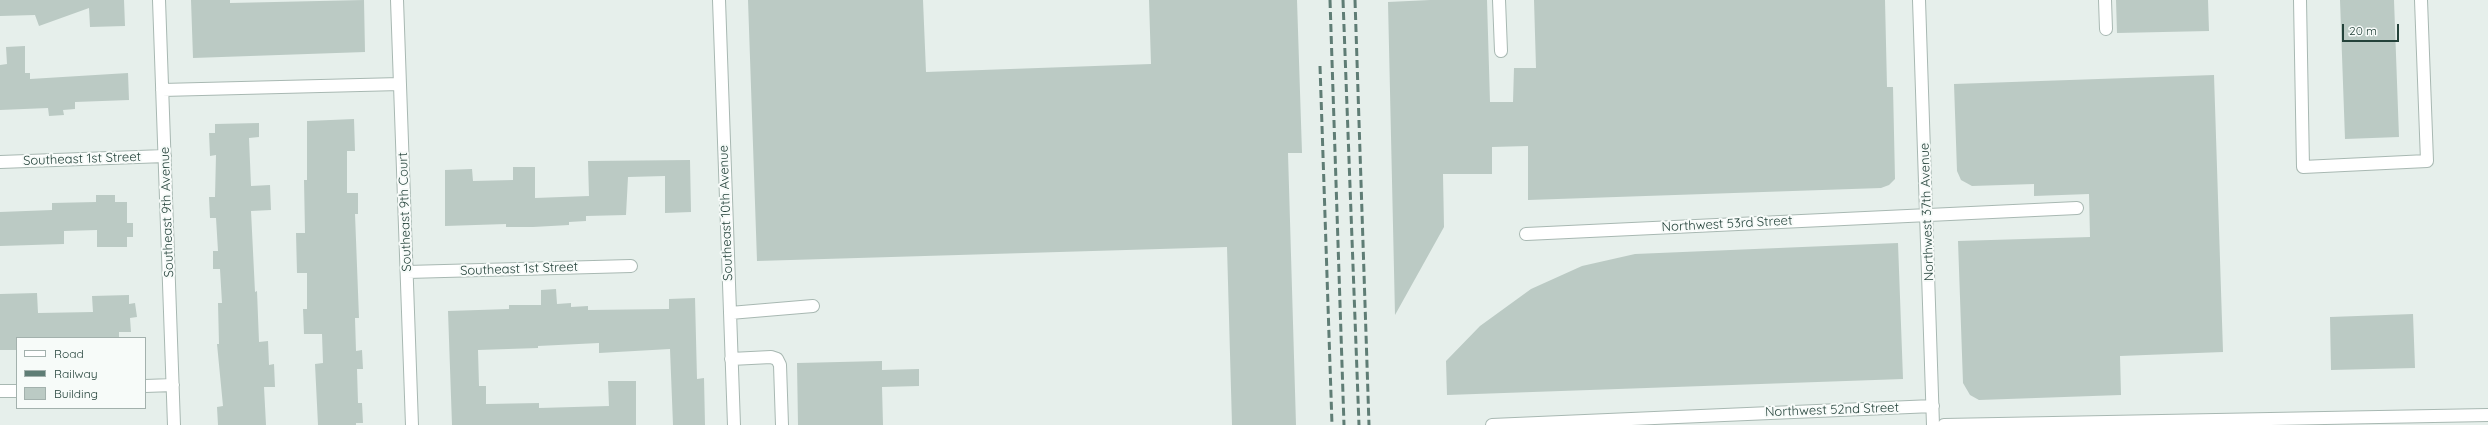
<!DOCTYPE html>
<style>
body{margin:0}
#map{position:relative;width:2488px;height:425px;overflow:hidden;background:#e6efeb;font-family:Quicksand,sans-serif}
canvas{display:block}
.legend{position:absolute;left:16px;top:337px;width:130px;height:72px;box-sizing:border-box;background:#f7fbf9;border:1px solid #a3b1ad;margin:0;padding:5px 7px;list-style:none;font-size:12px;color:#24423a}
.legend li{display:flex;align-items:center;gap:8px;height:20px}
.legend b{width:20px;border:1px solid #a3b1ad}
.scale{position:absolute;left:2342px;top:24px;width:57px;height:18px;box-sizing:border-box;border:2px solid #24423a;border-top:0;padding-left:5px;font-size:12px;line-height:14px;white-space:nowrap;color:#24423a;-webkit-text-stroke:3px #f7fbf9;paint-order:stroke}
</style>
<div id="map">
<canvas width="2488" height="425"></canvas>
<ul class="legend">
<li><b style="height:5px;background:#fff"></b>Road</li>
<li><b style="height:5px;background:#5f7d75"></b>Railway</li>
<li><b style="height:11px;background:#bbcac4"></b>Building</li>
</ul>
<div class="scale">20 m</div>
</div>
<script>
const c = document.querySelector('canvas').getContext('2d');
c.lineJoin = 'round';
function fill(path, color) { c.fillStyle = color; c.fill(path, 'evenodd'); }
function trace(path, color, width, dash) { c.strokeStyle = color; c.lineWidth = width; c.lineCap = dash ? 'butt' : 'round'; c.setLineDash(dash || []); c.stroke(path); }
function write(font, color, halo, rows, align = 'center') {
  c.font = font + ' Quicksand,sans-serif'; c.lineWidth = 4; c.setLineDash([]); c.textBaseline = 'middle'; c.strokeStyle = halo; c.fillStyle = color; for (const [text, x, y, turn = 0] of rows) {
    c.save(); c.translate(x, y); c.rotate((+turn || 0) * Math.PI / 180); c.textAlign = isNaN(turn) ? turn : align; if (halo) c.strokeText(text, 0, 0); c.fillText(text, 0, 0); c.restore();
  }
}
fill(new Path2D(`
 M0 0H124L125 26 90 27 89 8 39 26 35 15 0 16Z
 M191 0H230V3L364 0 365 52 193 58Z
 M748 0H923L926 72 1151 64 1149 0H1297L1302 153H1288L1296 425H1232L1227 247 757 261Z
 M1430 0H1487L1490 102H1513L1514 68H1536L1534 0H1885L1887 87H1893L1895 179 1889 185 1881 188 1528 200V146L1492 147V174H1443L1444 227 1395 315 1388 2Z
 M2116 0H2208L2209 31 2117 33Z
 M2340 0H2394L2399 137 2345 139Z
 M25 46V73H30V79L128 73 129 100 75 102V109L63 110 64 115 49 116 48 108 0 110V65L7 64 6 47Z
 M2214 75 2223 352 2120 356 2121 395 1979 400 1970 395 1963 383 1958 241 2090 237 2089 194 2034 196V184L1972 186 1961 180 1957 171 1954 84Z
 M354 119 355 151H347V193H358V214H355L359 318H355L356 351 362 350 363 369H357L358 403H362L363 423H356V425H318L315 364 323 363 322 334H304L303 309H307V273H297L296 233H305L304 180H307V121Z
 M259 123V137L249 138 251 186 270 185 271 210 251 211 255 292 257 291 259 342 268 341 269 365 274 364 275 387H264L266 425H218L217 407 223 406 217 344H219L218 303H222L220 269H213V251H218L216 218H210L209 197H215L216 155 210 156 209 133H215V124Z
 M690 160 691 212 665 213V176L628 177 626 215 586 216V221L569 222V225L533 227H506V224L445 226V170L472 169 473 181 513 180V167H535V198L589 196 588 161Z
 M96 195H115V202H127V223H133V237H127V247H97V230L64 231V244L0 246V212L52 210V203L96 202Z
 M1898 243 1903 379 1447 395 1446 361 1480 326 1531 289 1582 266 1635 254Z
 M556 289 557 304 571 303V307L588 306V310L669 309V299L695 298 697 379 704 378 705 425H673L670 349 599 353V343L538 346V348L478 350 479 386H486V404L539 403V408L609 406 608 381H636V425H452L448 311 509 309V305H541V290Z
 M37 293 38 313 93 312 92 296 129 295V304L135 303 137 317 130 318 131 332H119V338H17V350H0V294Z
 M2413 314 2415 368 2331 370 2330 317Z
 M882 361V370L919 369V386L882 387 883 425H798L797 363Z`), '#bbcac4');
const minor = new Path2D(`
 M159 0 174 425
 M397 0 412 425
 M719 0 734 425
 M1499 0 1501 51
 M1919 0 1933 425
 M2105 0 2106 29
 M2300 0 2303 167 2427 161 2421 0
 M162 90 400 84
 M0 162 165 156
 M1526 234 2077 208
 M407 272 631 266
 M730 313 813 306
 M731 359 771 357 777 359 780 365 782 425
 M145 386 173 385
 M0 391H17
 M1492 425 1933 406
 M1944 425 2488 415`);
trace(minor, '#a8b8b2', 14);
trace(minor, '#fff', 12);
trace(new Path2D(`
 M1330 0 1344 425
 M1343 0 1359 425
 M1355 0 1369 425
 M1320 66 1332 425`), '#5f7d75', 3, [8, 4]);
write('13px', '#24423a', '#f7fbf9', [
 ["Southeast 1st Street",82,159,-2],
 ["Southeast 9th Avenue",167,212,-92],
 ["Southeast 9th Court",405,212,-92],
 ["Northwest 37th Avenue",1927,212,-92],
 ["Southeast 10th Avenue",726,213,-92],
 ["Northwest 53rd Street",1727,224,-3],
 ["Southeast 1st Street",519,269,-2],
 ["Northwest 52nd Street",1832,410,-2]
]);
</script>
